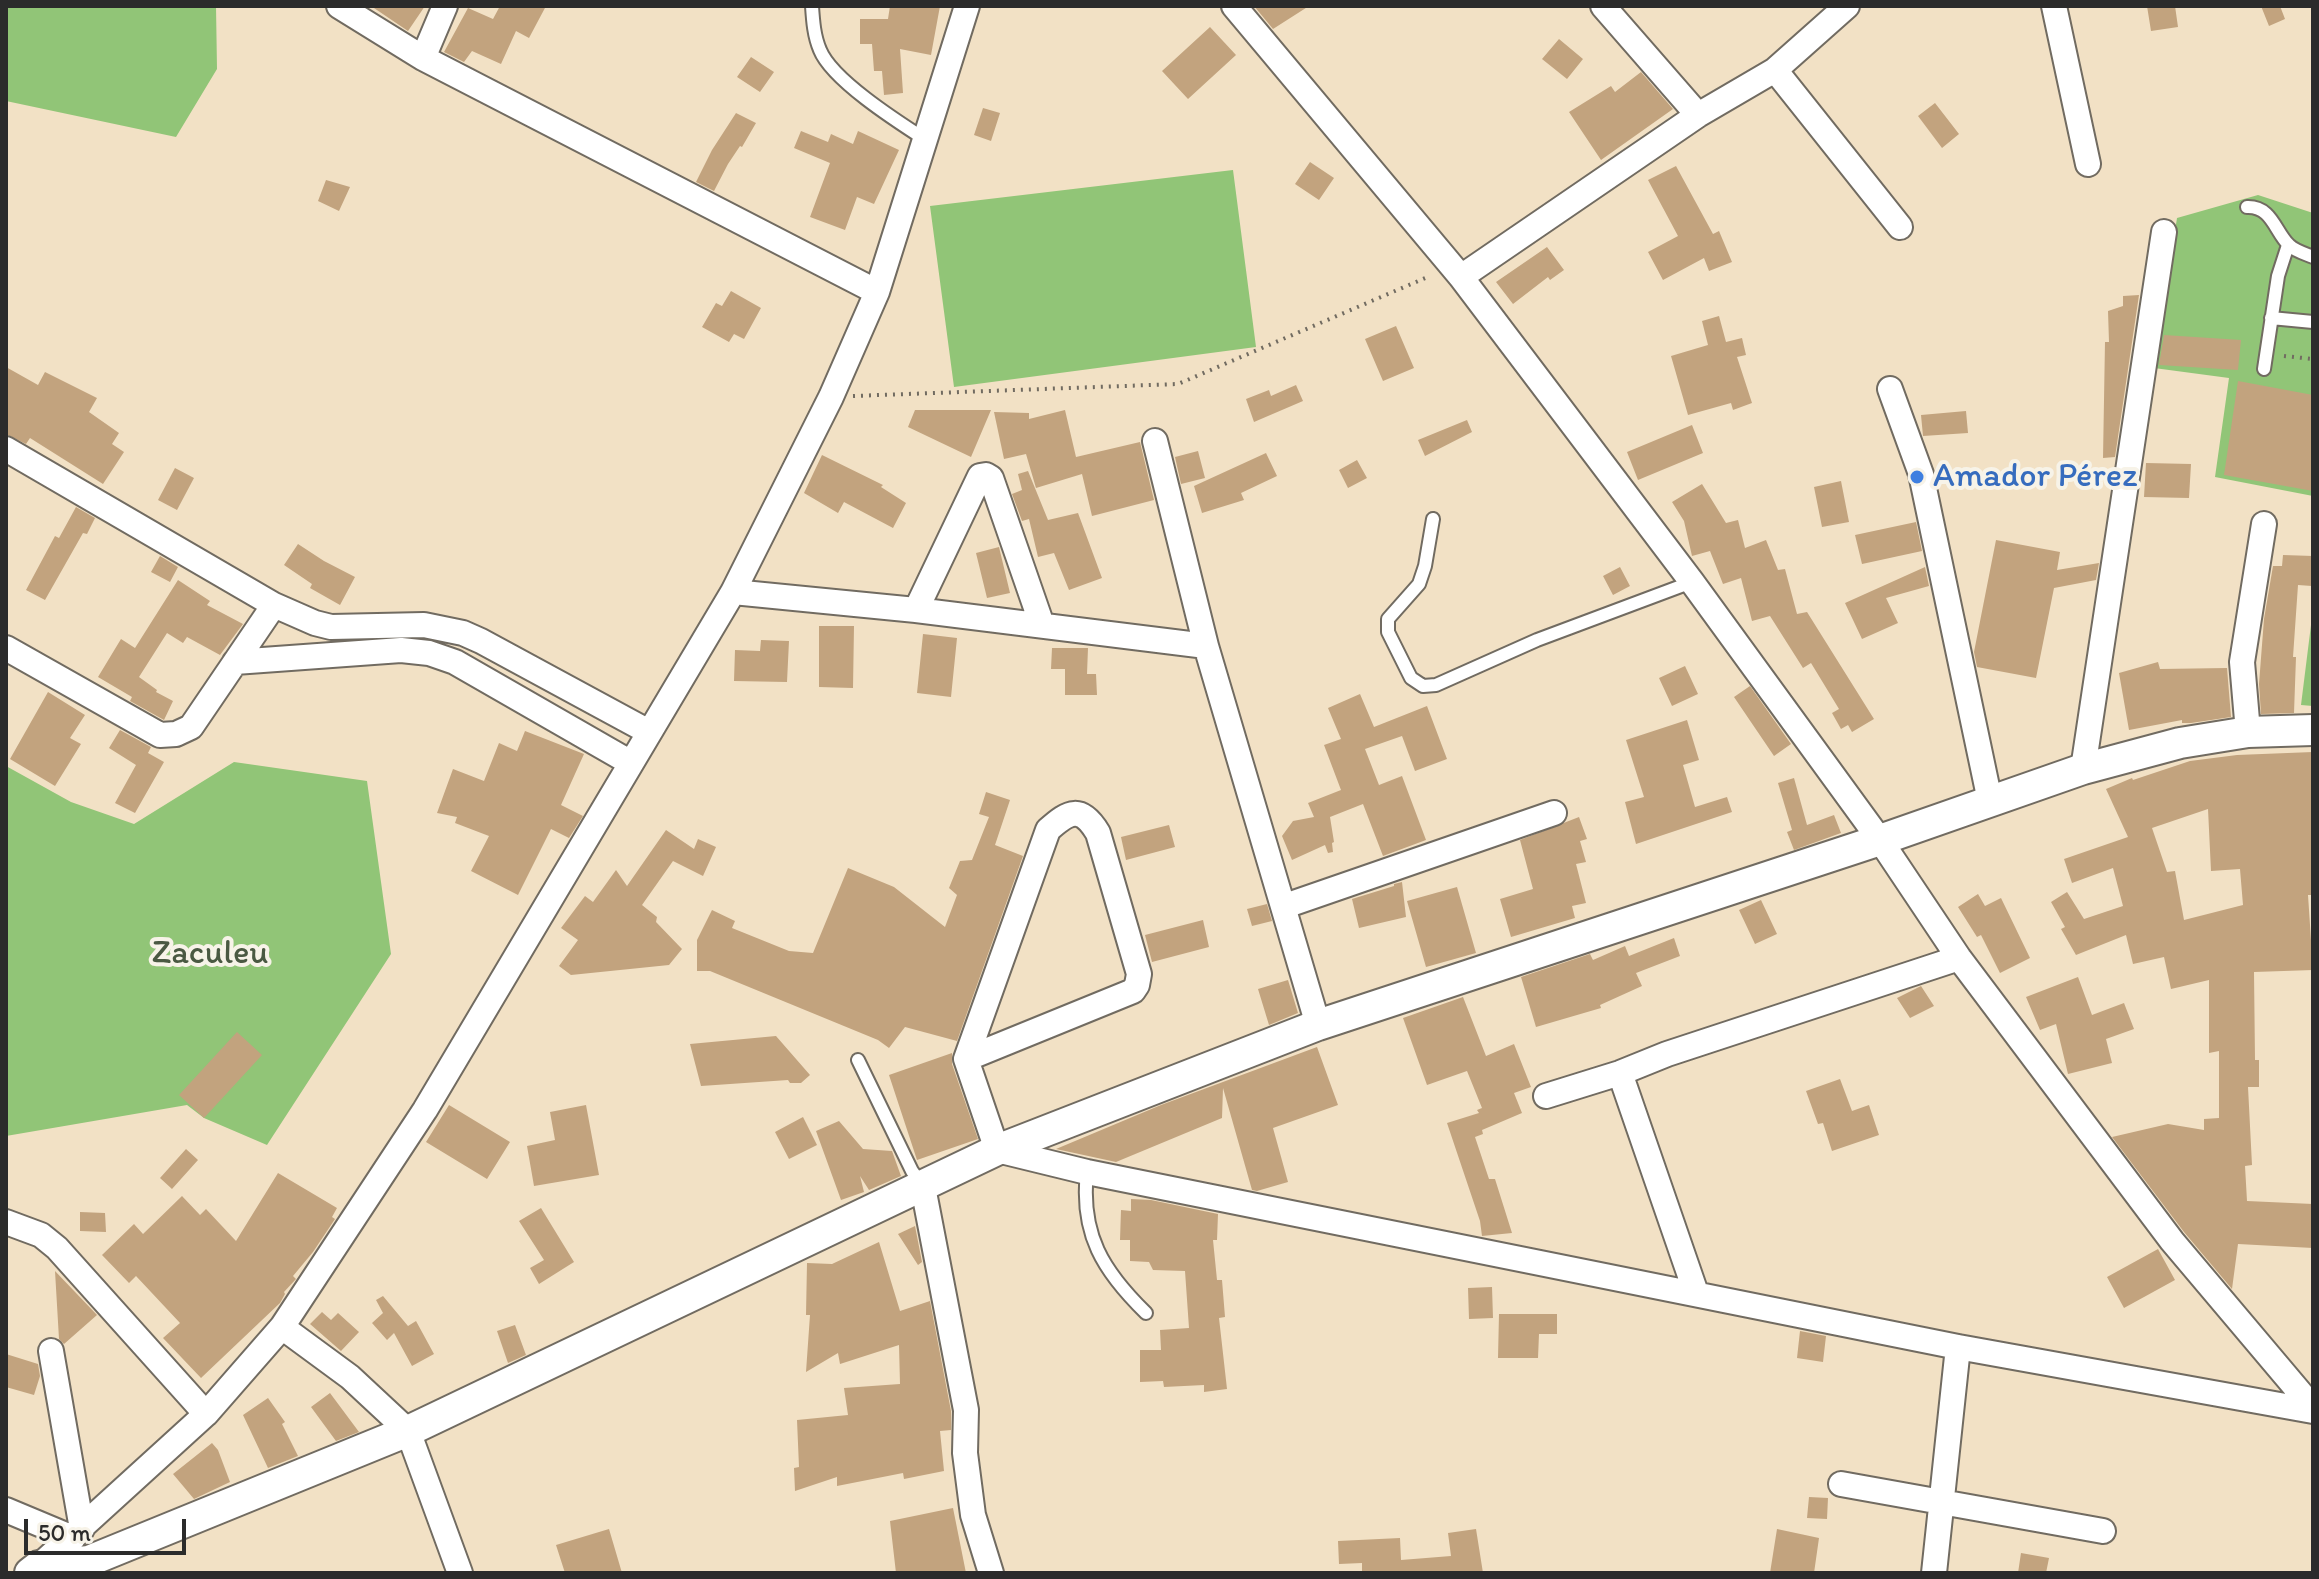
<!DOCTYPE html>
<meta charset="utf-8">
<style>
body{margin:0}
#map{position:relative;width:2319px;height:1579px;overflow:hidden;background:#f2e1c5;font-family:Itim,sans-serif}
canvas{display:block}
.frame{position:absolute;inset:0;border:8px solid #2b2b2b;pointer-events:none}
.scale{position:absolute;left:24px;top:1519px;width:162px;height:36px;box-sizing:border-box;border:4px solid #2b2b2b;border-top:0;padding-left:10px;font-size:24px;line-height:28px;white-space:nowrap;color:#2b2b2b;-webkit-text-stroke:6px #f7f3e8;paint-order:stroke}
</style>
<div id="map">
<canvas width="2319" height="1579"></canvas>
<div class="frame"></div>
<div class="scale">50 m</div>
</div>
<script>
const c = document.querySelector('canvas').getContext('2d');
c.lineJoin = 'round';
function fill(path, color) { c.fillStyle = color; c.fill(path, 'evenodd'); }
function trace(path, color, width, dash) { c.strokeStyle = color; c.lineWidth = width; c.lineCap = dash ? 'butt' : 'round'; c.setLineDash(dash || []); c.stroke(path); }
function write(font, color, halo, rows, align = 'center') {
  c.font = font + ' Itim,sans-serif'; c.lineWidth = 8; c.setLineDash([]); c.textBaseline = 'middle'; c.strokeStyle = halo; c.fillStyle = color; for (const [text, x, y, turn = 0] of rows) {
    c.save(); c.translate(x, y); c.rotate((+turn || 0) * Math.PI / 180); c.textAlign = isNaN(turn) ? turn : align; if (halo) c.strokeText(text, 0, 0); c.fillText(text, 0, 0); c.restore();
  }
}
fill(new Path2D(`
 M6 6H216L217 69 176 137 6 101Z
 M1233 170 1256 347 954 387 930 206Z
 M2258 195 2313 213V496L2215 477 2229 378 2154 368 2177 218Z
 M2313 609V706L2301 705Z
 M234 762 367 781 391 954 267 1145 204 1118 187 1105 6 1136V766L71 802 134 824Z`), '#91c577');
fill(new Path2D(`
 M371 6H425L408 31Z
 M500 6H546L529 38 516 31 501 64 472 51 464 62 444 52 468 8 493 19Z
 M890 6H940L931 55 900 49 903 93 884 95 882 71H874L872 44H860V19H888Z
 M1254 6H1309L1273 29Z
 M2147 6H2175L2178 27 2151 31Z
 M2261 6H2280L2285 19 2269 26Z
 M1210 27 1236 55 1188 99 1162 71Z
 M1559 39 1583 59 1567 79 1542 59Z
 M751 57 774 72 760 92 737 77Z
 M1641 72 1673 109 1601 160 1569 112 1611 86 1615 92Z
 M1935 103 1959 134 1942 148 1918 116Z
 M983 108 1000 113 991 141 974 135Z
 M736 113 756 123 742 147 740 146 728 164 714 191 696 182 712 150Z
 M801 131 828 142 831 134 853 144 858 131 899 150 874 204 857 197 845 230 810 217 830 163 794 148Z
 M1310 162 1334 178 1319 200 1295 184Z
 M1676 166 1713 234 1719 231 1732 262 1709 271 1704 258 1663 280 1648 252 1678 236 1648 180Z
 M326 180 350 187 339 211 318 201Z
 M1547 247 1564 270 1550 280 1548 277 1513 304 1496 282Z
 M731 291 761 308 744 339 734 334 729 342 702 327 716 303 722 306Z
 M2139 295 2115 457 2103 458 2105 342H2109L2108 311 2123 306V296Z
 M1719 316 1726 342 1742 338 1746 355 1737 357 1752 403 1733 410 1731 403 1688 415 1671 356 1708 345 1702 321Z
 M1396 326 1414 368 1383 381 1365 339Z
 M2164 335 2241 340 2238 370 2159 365Z
 M6 367 38 385 45 372 97 398 89 412 119 433 112 444 124 452 103 484 30 438 26 444 6 434Z
 M2238 381 2313 395V491L2224 475Z
 M1296 385 1303 401 1254 422 1246 399 1269 390 1271 396Z
 M915 410H991L971 457 908 427Z
 M1065 410 1076 457 1140 442 1154 500 1092 516 1082 474 1036 488 1026 454 1004 459 994 412 1029 413V419Z
 M1966 411 1968 433 1923 436 1921 415Z
 M1467 420 1472 432 1425 456 1418 440Z
 M1692 425 1703 453 1638 480 1627 452Z
 M1198 451 1205 478 1181 484 1175 457Z
 M1266 453 1277 476 1241 493 1244 500 1202 513 1194 486Z
 M822 455 883 485 881 487 906 503 893 528 844 502 838 513 804 493Z
 M1357 460 1367 478 1348 488 1339 470Z
 M2146 463 2191 464 2189 498 2144 497Z
 M175 468 194 478 177 510 158 500Z
 M1028 471 1048 520 1078 513 1102 578 1069 590 1054 553 1038 557 1029 519 1022 521 1012 494 1022 490 1018 474Z
 M1841 481 1849 522 1822 527 1814 487Z
 M1702 484 1726 523 1738 520 1745 548 1766 540 1778 570 1785 569 1797 614 1807 612 1874 719 1852 732 1848 725 1841 729 1832 713 1839 709 1811 663 1803 668 1770 616 1752 621 1741 578 1723 584 1710 551 1692 556 1684 521 1672 502Z
 M76 507 95 518 87 534 83 533 45 600 26 590 55 536 59 538Z
 M1916 522 1922 551 1862 564 1855 535Z
 M1996 540 2060 552 2057 570 2099 563 2096 580 2054 588 2036 678 1977 667 1974 652Z
 M298 544 324 561 355 577 340 605 310 588 312 584 284 565Z
 M999 547 1010 593 987 598 976 553Z
 M2283 555 2313 556 2312 586 2298 585 2293 657H2296L2294 713 2261 714 2259 684 2264 619 2273 566H2282Z
 M160 556 178 567 170 582 151 572Z
 M1620 567 1630 586 1613 595 1603 576Z
 M1925 567 1929 586 1886 598 1898 623 1862 639 1845 603Z
 M178 580 210 601 207 605 243 624 220 655 187 637 183 643 167 633 139 677 157 690 156 692 173 701 164 720 130 701 132 697 98 677 121 639 135 648Z
 M819 626H854L853 688 819 687Z
 M923 634 957 638 951 697 917 693Z
 M761 640 789 641 787 682 734 681 735 650 760 651Z
 M1052 648H1088L1087 674H1096L1097 695H1065V669H1051Z
 M2158 662 2160 669 2227 668 2231 717 2191 723H2182V720L2129 730 2119 673Z
 M1685 666 1698 694 1672 706 1659 678Z
 M1750 686 1791 744 1774 756 1734 697Z
 M48 692 85 715 70 738 81 744 55 786 10 759Z
 M1360 694 1374 727 1427 706 1447 759 1415 771 1402 736 1365 749 1379 785 1402 776 1426 840 1383 856 1363 804 1330 817 1334 842 1332 843 1333 852 1328 853 1325 845 1292 860 1282 836 1293 821 1314 817 1308 803 1341 790 1324 745 1341 739 1328 708Z
 M1687 720 1699 760 1683 765 1695 807 1727 797 1732 812 1636 844 1625 802 1644 797 1626 740Z
 M120 730 151 747 148 753 164 762 135 813 115 803 136 765 109 748Z
 M525 731 584 754 561 805 583 816 569 838 551 829 518 895 471 871 489 836 455 823 457 817 437 813 453 769 484 781 499 743 517 751Z
 M2313 752V895H2308L2313 970 2254 972 2255 1060H2259V1087H2248L2252 1165 2245 1166 2247 1201 2313 1204V1248L2238 1244 2232 1289 2184 1232 2112 1137 2168 1124 2204 1130V1119L2219 1118V1051L2209 1053V980L2171 989 2164 957 2133 964 2126 935 2076 955 2061 929 2065 927 2051 902 2067 892 2084 919 2123 906 2113 868 2072 883 2064 859 2128 837 2106 789 2132 778 2133 780 2190 761 2237 755ZM2208 809 2211 871 2240 869 2243 905 2184 920 2175 871 2167 872 2152 828Z
 M1794 778 1807 825 1834 815 1841 833 1794 850 1787 832 1792 830 1778 783Z
 M986 792 1010 800 995 845 1023 856 957 1041 905 1027 889 1048 878 1040 710 971H697V940L712 910 735 921 732 928 789 951 813 953 848 868 894 887 945 927 957 895 949 888 960 861 972 860 989 817 979 814Z
 M1579 817 1587 839 1580 841 1586 862 1576 864 1586 903 1572 906 1575 918 1511 937 1500 899 1533 889 1520 840Z
 M1169 825 1175 847 1126 860 1121 837Z
 M666 830 694 849 698 839 716 847 703 876 673 861 642 905 657 917 656 922 682 949 669 965 571 975 559 966 578 940 561 928 585 896 593 902 616 870 627 886Z
 M1402 882 1406 917 1359 928 1352 899 1394 886V884Z
 M1457 887 1476 953 1426 967 1407 901Z
 M1978 894 1985 906 2001 898 2030 958 2000 973 1981 935 1977 937 1958 907Z
 M1761 900 1777 934 1755 944 1739 910Z
 M1267 904 1272 921 1252 926 1247 909Z
 M1203 920 1209 947 1152 962 1145 935Z
 M1674 938 1680 956 1636 973 1642 986 1600 1005 1601 1008 1536 1027 1521 977 1590 954 1593 960 1625 946 1629 956Z
 M2078 977 2092 1015 2124 1003 2134 1029 2106 1039 2112 1063 2068 1074 2056 1024 2040 1030 2026 997Z
 M1288 980 1298 1013 1269 1025 1258 989Z
 M1921 986 1934 1006 1910 1018 1897 998Z
 M1463 997 1486 1056 1514 1044 1531 1087 1514 1093 1522 1113 1482 1130 1483 1134 1475 1137 1489 1179H1495L1512 1233 1482 1236 1480 1221 1447 1123 1479 1113 1477 1110 1482 1108 1467 1071 1427 1085 1403 1018Z
 M237 1032 262 1055 204 1118 179 1095Z
 M776 1036 810 1075 801 1083H790L788 1080 701 1086 690 1044Z
 M1317 1047 1338 1105 1273 1128 1288 1182 1257 1191 1252 1190 1223 1088 1222 1118 1116 1162 1056 1149 1161 1105Z
 M952 1053V1064L978 1139 917 1160 889 1075Z
 M1840 1079 1852 1111 1869 1105 1879 1135 1832 1151 1823 1123 1818 1124 1806 1091Z
 M449 1105 510 1142 487 1179 426 1142Z
 M586 1105 599 1175 534 1186 527 1146 555 1140 550 1112Z
 M803 1117 817 1145 789 1159 775 1132Z
 M839 1121 863 1149 892 1151 901 1176 869 1190 860 1176 864 1192 841 1200 816 1131Z
 M186 1149 198 1160 172 1189 160 1178Z
 M278 1173 337 1208 332 1217 335 1219 313 1252 293 1276 296 1279 284 1292 285 1294 280 1303 201 1378 163 1338 180 1323 136 1276 129 1283 102 1255 134 1224 143 1234 182 1196 200 1215 206 1209 236 1241Z
 M1131 1199 1151 1200 1218 1214 1217 1240H1213L1217 1280H1222L1225 1317 1219 1318 1227 1389 1204 1392V1385L1164 1387 1163 1381 1140 1382V1350H1161L1160 1330 1189 1328 1185 1271 1153 1270 1149 1262 1130 1261V1240H1120L1121 1210 1131 1211Z
 M541 1208 574 1262 539 1284 530 1268 544 1260 519 1221Z
 M80 1212 105 1213 106 1232 80 1231Z
 M915 1226 922 1262 918 1265 898 1234Z
 M879 1242 900 1311 930 1301 951 1411V1430L940 1431 944 1471 904 1479 903 1473 837 1486V1477L795 1491 794 1468 799 1467 797 1420 848 1415 844 1388 900 1384 899 1345 840 1364 838 1353 806 1372 810 1315H806L807 1263 832 1264Z
 M2158 1249 2175 1280 2124 1308 2107 1277Z
 M55 1271 97 1315 64 1344 59 1339Z
 M1492 1287 1493 1318 1469 1319 1468 1288Z
 M383 1296 408 1326 416 1321 434 1354 412 1366 394 1333 387 1340 372 1323 383 1313 376 1300Z
 M322 1312 331 1320 338 1313 359 1332 341 1351 310 1324Z
 M1499 1314H1557V1334H1539L1538 1358H1498Z
 M515 1325 526 1355 508 1363 497 1331Z
 M1800 1331 1826 1336 1823 1362 1797 1358Z
 M6 1354 38 1364 40 1376 34 1395 6 1387Z
 M330 1393 359 1432 336 1441 311 1407Z
 M268 1398 285 1422 282 1424 298 1456 268 1468 243 1415Z
 M212 1443 218 1450 230 1482 194 1499 173 1474Z
 M1809 1497 1828 1498 1827 1519 1807 1518Z
 M953 1508 966 1573H896L890 1521Z
 M609 1529 622 1573H565L556 1545Z
 M1476 1529 1483 1573H1362V1563L1339 1564 1338 1541 1400 1538 1401 1560 1451 1556 1448 1533Z
 M1777 1529 1819 1538 1814 1573H1770Z
 M2021 1553 2049 1558 2046 1573H2018Z`), '#c2a37e');
const service = new Path2D(`
 M812 6C813 21 814 36 820 50 832 80 898 122 926 140
 M2247 207C2272 206 2275 232 2289 245 2295 251 2306 254 2313 257
 M2271 318 2313 322
 M2264 369 2278 276 2288 245
 M1433 519 1425 566 1419 584 1388 619V632L1411 678 1423 686 1436 685 1537 640 1692 582
 M858 1060 912 1171 922 1185
 M1087 1172C1080 1234 1103 1271 1146 1313`);
const minor = new Path2D(`
 M339 6 423 58 877 292
 M1234 6 1461 277 1692 582 1880 840 1959 958 2172 1241 2313 1408
 M1603 6 1698 115
 M2054 6 2088 164
 M423 58 445 6
 M1775 70 1900 227
 M1461 277 1698 115 1775 70 1847 6
 M1890 389 1921 474 1990 801
 M1155 441 1206 646 1318 1025
 M6 449 274 605 315 623 331 627 424 625 463 633 481 641 649 732
 M733 592 916 610 1206 646
 M916 610 980 476 986 475 991 478 1042 625
 M6 648 160 735 176 734 191 727 274 605
 M235 662 401 650 429 653 455 662 631 763
 M2248 732 2242 662 2264 524
 M2083 769 2164 232
 M1285 906 1554 813
 M966 1059 1133 991 1137 985 1139 974 1098 833C1081 805 1069 811 1048 830L966 1059 997 1150 1087 1172 1958 1347 2313 1411
 M1620 1073 1696 1293
 M1546 1096 1620 1073 1667 1054 1959 958
 M923 1187 966 1410 965 1453 973 1515 991 1573
 M6 1222 41 1235 57 1248 206 1414
 M282 1327 350 1377 408 1431 460 1573
 M51 1351 82 1529
 M1841 1484 2103 1531
 M6 1510 73 1538
 M39 1566 206 1414 282 1327 425 1110 733 592 831 397 877 292 967 6
 M1934 1573 1958 1347`);
const tertiary = new Path2D(`
 M30 1573 39 1566 89 1561 408 1431 997 1150 1318 1025 1880 840 2083 769 2180 743 2248 732 2313 730`);
trace(service, '#716b61', 16);
trace(minor, '#716b61', 28);
trace(tertiary, '#716b61', 34);
trace(new Path2D(`
 M2284 356 2313 359
 M853 396 1178 384 1430 276`), '#716b61', 4, [2, 6]);
trace(service, '#fff', 12);
trace(minor, '#fff', 24);
trace(tertiary, '#fff', 30);
for (const [x, y, r, color] of [
 [1917,477,8,"#3f7fe0"]
]) { const dot = new Path2D(); dot.arc(x, y, r, 0, 2 * Math.PI); c.fillStyle = color; c.fill(dot); trace(dot, '#f7f3e8', 3); }
write('34px', '#366cbe', '#f7f3e8', [
 ["Amador Pérez",1933,477]
], 'left');
write('34px', '#4a5942', '#f7f3e8', [
 ["Zaculeu",210,954]
]);
</script>
